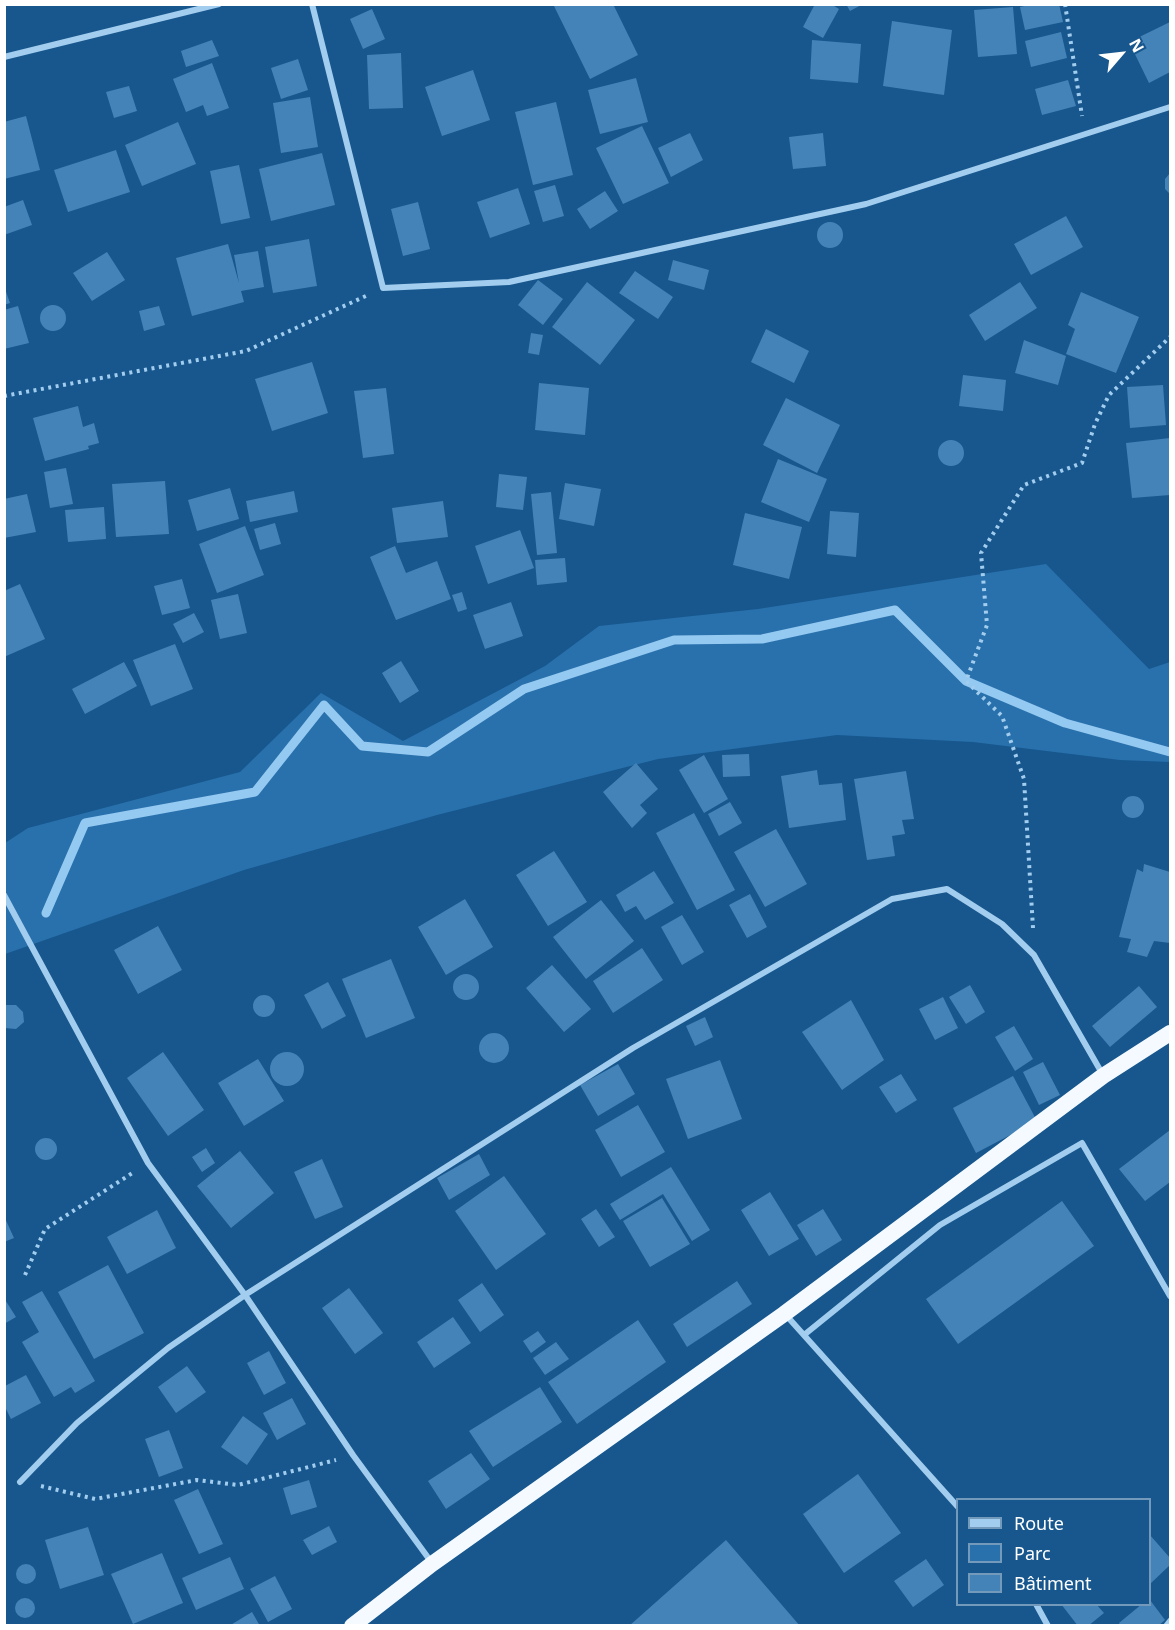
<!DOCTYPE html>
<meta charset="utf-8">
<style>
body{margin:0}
#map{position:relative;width:1175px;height:1630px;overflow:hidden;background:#17578d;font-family:"Noto Sans",sans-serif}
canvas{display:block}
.frame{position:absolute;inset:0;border:6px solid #fff;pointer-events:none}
.legend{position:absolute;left:956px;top:1498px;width:195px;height:108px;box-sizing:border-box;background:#17578d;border:2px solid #749abb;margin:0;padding:8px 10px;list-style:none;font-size:18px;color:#fff}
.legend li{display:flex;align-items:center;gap:12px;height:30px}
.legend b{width:30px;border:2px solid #749abb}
.north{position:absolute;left:1091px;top:24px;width:60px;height:60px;-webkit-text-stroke:4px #17578d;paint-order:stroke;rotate:62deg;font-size:16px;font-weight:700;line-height:24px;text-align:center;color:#fff}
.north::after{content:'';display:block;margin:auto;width:21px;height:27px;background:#fff;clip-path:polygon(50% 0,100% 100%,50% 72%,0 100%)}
</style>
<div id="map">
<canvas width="1175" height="1630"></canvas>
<div class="frame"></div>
<ul class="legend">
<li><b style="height:8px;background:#a2cdef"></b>Route</li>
<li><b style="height:16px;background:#2971ac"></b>Parc</li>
<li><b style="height:16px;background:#4483b8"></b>Bâtiment</li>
</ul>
<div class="north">N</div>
</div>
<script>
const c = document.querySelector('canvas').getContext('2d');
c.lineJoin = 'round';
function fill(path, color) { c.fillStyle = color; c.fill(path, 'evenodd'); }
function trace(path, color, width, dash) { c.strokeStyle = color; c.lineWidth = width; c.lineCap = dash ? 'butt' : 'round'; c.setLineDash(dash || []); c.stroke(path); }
fill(new Path2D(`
 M1046 564 1149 669 1170 662V762L1120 760 973 742 837 735 658 759 437 815 244 870 5 954V843L28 828 240 772 321 693 403 741 545 666 599 626 758 609Z`), '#2971ac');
trace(new Path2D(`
 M46 913 85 823 255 792 324 705 362 746 428 752 524 689 674 640 762 639 895 610 966 681 1065 723 1170 752`), '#94c9f2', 9);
fill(new Path2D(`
 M553 4H613L638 55 590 79Z
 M815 4H831L839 9 823 38 803 27Z
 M846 4H863L850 11Z
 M1033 4H1059L1063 22 1025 30 1020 7Z
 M1013 7 1017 54 978 57 974 10Z
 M372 9 385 39 363 49 350 19Z
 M892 21 952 30 944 95 883 86Z
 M1170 22V72L1149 83 1129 42Z
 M1061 32 1067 58 1031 67 1025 41Z
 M212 40 219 56 186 67 181 51Z
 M812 40 861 44 858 83 810 79Z
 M401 53 403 108 369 109 367 55Z
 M298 59 308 90 281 99 271 68Z
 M212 63 229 108 207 116 203 105 186 112 173 79Z
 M473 70 490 120 442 136 425 87Z
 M636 78 648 122 600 134 588 90Z
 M1068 80 1076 106 1042 115 1035 89Z
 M129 86 137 111 114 118 106 92Z
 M310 97 318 147 281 153 273 103Z
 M556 102 573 175 533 185 515 112Z
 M26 116 40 170 4 179V122Z
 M178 122 196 164 142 186 125 145Z
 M642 126 669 183 623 204 596 148Z
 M690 133 703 160 671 177 658 148Z
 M823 133 826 166 793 169 789 137Z
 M116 150 130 192 68 212 54 170Z
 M322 153 335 205 271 221 259 169Z
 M239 165 250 218 221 224 210 171Z
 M1170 173V194L1165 189V179Z
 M555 185 564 216 543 222 534 191Z
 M518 188 530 224 490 238 477 202Z
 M605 191 618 211 590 229 577 209Z
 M23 200 32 225 4 235V207Z
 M418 202 430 249 403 256 391 209Z
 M1066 216 1083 247 1031 275 1014 244Z
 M817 235a13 13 0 1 1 26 0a13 13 0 1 1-26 0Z
 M309 239 317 286 273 293 265 247Z
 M228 244 239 283 234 255 258 251 264 287 241 291 244 302 192 316 176 258Z
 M107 252 125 280 92 301 73 273Z
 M673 260 709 270 704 290 668 280Z
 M635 271 673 297 658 319 619 293Z
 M538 280 563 299 543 325 518 305Z
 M587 282 635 320 600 365 552 327Z
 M1020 282 1037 308 985 341 969 315Z
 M4 286 10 303 4 305Z
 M1081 292 1139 317 1116 373 1066 354 1075 329 1068 325Z
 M40 318a13 13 0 1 1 26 0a13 13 0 1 1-26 0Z
 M18 306 29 343 4 349V310Z
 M159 306 165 325 144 331 139 311Z
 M766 329 809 351 794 383 751 362Z
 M531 333 543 335 539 355 528 353Z
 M1024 340 1066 356 1058 385 1015 373Z
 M312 362 328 413 272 431 255 379Z
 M963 375 1006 380 1003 411 959 406Z
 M539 383 589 388 585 435 535 430Z
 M1163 385 1166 425 1130 428 1127 387Z
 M386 388 394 454 363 458 354 391Z
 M786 398 840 425 817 473 763 445Z
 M78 406 83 427 94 423 99 443 88 446 89 449 45 461 33 418Z
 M1170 438V495L1132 498 1126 443Z
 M938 453a13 13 0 1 1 26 0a13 13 0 1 1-26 0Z
 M778 459 827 479 809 522 761 502Z
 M66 468 73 504 50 508 44 472Z
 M499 474 527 477 523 510 496 507Z
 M165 481 169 534 116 537 112 484Z
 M565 483 601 489 594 526 559 519Z
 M230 488 239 519 197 531 188 500Z
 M294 491 298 512 250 522 246 501Z
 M551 492 557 553 537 555 531 494Z
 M27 494 36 532 4 538V499Z
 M443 501 448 537 397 543 392 508Z
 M104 507 106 539 68 542 65 510Z
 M830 511 859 513 856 557 827 554Z
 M745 513 802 527 789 579 733 565Z
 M275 523 281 544 260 550 254 529Z
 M245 526 264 575 217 593 199 544Z
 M520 530 534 568 488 584 475 546Z
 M395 546 406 573 437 561 451 599 396 620 370 557Z
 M565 558 567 582 537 585 535 560Z
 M182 579 190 608 162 615 154 586Z
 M20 584 45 639 4 657V591Z
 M462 592 467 609 458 612 452 595Z
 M238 594 247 633 220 639 211 600Z
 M511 602 523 636 485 649 473 615Z
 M194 613 204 632 183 643 173 624Z
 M175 644 193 689 151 706 133 660Z
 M401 661 419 691 400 703 382 673Z
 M124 662 137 686 85 714 72 689Z
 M749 754 750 776 723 777 722 755Z
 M704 755 728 799 704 813 679 770Z
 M636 763 658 789 640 805 647 813 632 828 603 792Z
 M817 770 819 785 842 783 846 820 789 828 781 776Z
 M906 771 914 819 902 820 905 834 892 836 895 856 867 860 854 779Z
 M1122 807a11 11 0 1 1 22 0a11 11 0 1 1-22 0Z
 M730 802 742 823 719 836 708 814Z
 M694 813 735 890 697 910 656 833Z
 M776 829 807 884 765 907 734 852Z
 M554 851 587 902 548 926 516 875Z
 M1144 864 1170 872V943L1154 941 1147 957 1127 952 1131 939 1119 937 1137 869 1143 872Z
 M654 871 674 903 645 920 636 906 625 912 616 895Z
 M750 894 767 927 747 938 729 905Z
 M465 899 493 947 446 975 418 927Z
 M601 900 634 941 586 979 553 937Z
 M682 915 704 952 682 965 661 927Z
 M158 926 182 970 138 994 114 950Z
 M642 948 663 980 613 1013 593 981Z
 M391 959 415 1018 366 1038 342 979Z
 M552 965 591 1009 564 1032 526 988Z
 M453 987a13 13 0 1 1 26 0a13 13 0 1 1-26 0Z
 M328 982 346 1016 322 1029 304 995Z
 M970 985 985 1012 966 1024 949 997Z
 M1139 986 1157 1007 1110 1047 1092 1026Z
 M253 1006a11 11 0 1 1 22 0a11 11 0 1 1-22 0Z
 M943 997 958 1028 935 1040 919 1009Z
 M851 1000 884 1060 842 1090 802 1032Z
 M6 1005H16L23 1012 24 1022 16 1029 4 1028V1006Z
 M705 1017 713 1037 695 1046 686 1026Z
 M1014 1026 1033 1059 1015 1071 995 1037Z
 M479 1048a15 15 0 1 1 30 0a15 15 0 1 1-30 0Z
 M270 1069a17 17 0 1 1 34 0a17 17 0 1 1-34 0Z
 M163 1052 204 1110 168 1136 127 1078Z
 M258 1059 284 1101 244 1126 218 1083Z
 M720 1060 742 1119 688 1139 666 1079Z
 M1043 1062 1060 1095 1039 1105 1023 1072Z
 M618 1064 635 1094 598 1116 580 1085Z
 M901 1074 917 1100 896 1113 879 1087Z
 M1013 1076 1037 1121 976 1153 953 1108Z
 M638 1105 665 1152 621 1177 595 1130Z
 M1170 1130V1182L1145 1201 1119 1169Z
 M35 1149a11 11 0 1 1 22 0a11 11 0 1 1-22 0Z
 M206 1148 215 1163 202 1172 192 1157Z
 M240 1151 274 1193 231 1228 197 1186Z
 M479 1154 490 1175 449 1200 437 1178Z
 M322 1159 343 1207 315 1219 294 1172Z
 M671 1167 710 1230 692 1241 663 1194 620 1220 610 1204Z
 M504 1176 546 1234 496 1270 455 1211Z
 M770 1192 799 1239 769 1256 741 1210Z
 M662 1198 690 1244 650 1267 623 1221Z
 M1062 1201 1094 1246 958 1344 926 1299Z
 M596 1209 615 1237 599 1247 581 1219Z
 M823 1209 842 1240 816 1256 797 1225Z
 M157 1210 176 1248 127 1274 107 1237Z
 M4 1216 14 1238 4 1242Z
 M108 1265 144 1333 94 1359 58 1292Z
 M737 1281 752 1304 687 1347 673 1324Z
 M482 1283 504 1315 480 1332 458 1300Z
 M349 1288 383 1333 355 1354 322 1308Z
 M42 1291 95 1381 75 1393 71 1387 54 1397 22 1342 39 1332 22 1302Z
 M4 1298 16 1317 4 1324Z
 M453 1317 471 1343 434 1368 417 1342Z
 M638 1320 666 1362 577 1424 548 1382Z
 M538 1331 546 1342 531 1353 523 1341Z
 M556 1342 569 1359 545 1375 533 1358Z
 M269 1351 286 1383 264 1395 247 1363Z
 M187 1366 206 1392 176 1413 158 1387Z
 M26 1375 41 1403 11 1419 5 1407V1386Z
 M540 1387 562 1422 493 1467 469 1431Z
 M292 1398 306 1424 277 1440 263 1413Z
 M243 1416 268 1434 247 1465 221 1447Z
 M169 1430 183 1468 159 1477 145 1439Z
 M471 1453 490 1479 446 1509 428 1481Z
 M858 1474 901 1533 844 1573 803 1514Z
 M309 1480 317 1507 291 1515 283 1488Z
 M198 1489 223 1544 199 1554 174 1500Z
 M329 1526 337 1542 312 1555 303 1540Z
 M88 1527 104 1575 60 1589 45 1540Z
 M1150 1535 1170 1558V1565L1150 1584Z
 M726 1540 800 1626H629Z
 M162 1553 183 1603 133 1624 111 1574Z
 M230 1557 244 1589 196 1610 182 1578Z
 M926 1559 944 1585 913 1607 894 1581Z
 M16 1574a10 10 0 1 1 20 0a10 10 0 1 1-20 0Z
 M275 1576 292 1609 268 1622 250 1589Z
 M15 1608a10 10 0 1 1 20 0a10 10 0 1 1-20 0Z
 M1150 1600 1165 1620 1158 1626H1121L1119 1623 1142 1604H1150Z
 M1061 1604H1096L1104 1613 1088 1626H1078Z
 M252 1612 260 1626H229Z`), '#4483b8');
trace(new Path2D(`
 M1065 4 1082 116
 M4 396 246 351 368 295
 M1033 928 1024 779 1002 716 966 681 987 625 981 553 1024 485 1082 463 1095 424 1109 395 1170 337
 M25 1275 45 1229 134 1172
 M41 1486 95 1499 197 1480 238 1485 336 1460`), '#a2cdef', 4, [3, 4.5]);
trace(new Path2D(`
 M312 4 383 288 509 282 866 204 1170 107
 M4 57 219 4
 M4 895 148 1163 245 1295 353 1455 432 1563
 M785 1314 958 1507
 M804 1335 940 1225 1082 1143 1170 1296
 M20 1482 77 1423 168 1348 245 1295 633 1048 892 899 947 889 1002 924 1034 955 1103 1075
 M1036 1604 1048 1626
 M1166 1626 1170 1621`), '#a2cdef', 6);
trace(new Path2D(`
 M352 1626 432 1564 784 1314 1103 1076 1170 1033`), '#f4faff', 16);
</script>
